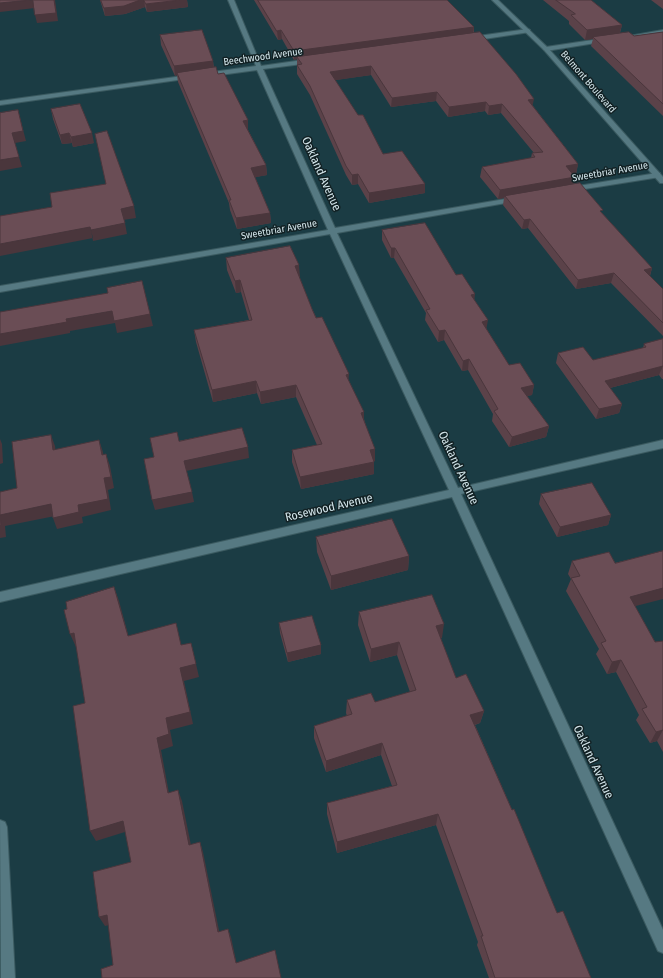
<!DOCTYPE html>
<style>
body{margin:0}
canvas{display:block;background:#1b3c44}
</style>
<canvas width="663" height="978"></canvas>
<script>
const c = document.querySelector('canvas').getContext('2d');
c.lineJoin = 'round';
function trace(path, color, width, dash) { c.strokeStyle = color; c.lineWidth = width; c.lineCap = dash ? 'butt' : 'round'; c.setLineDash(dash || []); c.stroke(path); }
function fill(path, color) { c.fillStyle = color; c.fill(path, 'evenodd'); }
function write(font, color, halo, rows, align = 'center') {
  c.font = font + ' "Fira Sans Condensed",sans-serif'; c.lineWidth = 3; c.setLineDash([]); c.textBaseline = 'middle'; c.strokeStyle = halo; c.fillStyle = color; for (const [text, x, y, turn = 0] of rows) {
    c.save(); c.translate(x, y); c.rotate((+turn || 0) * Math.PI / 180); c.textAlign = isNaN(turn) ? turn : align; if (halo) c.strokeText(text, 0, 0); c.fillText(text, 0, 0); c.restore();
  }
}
const minor = new Path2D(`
 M228 0H234L261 66 310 59 313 61 310 63 263 69 335 228 517 197 521 199 517 201 337 233 458 488 663 440V448L461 494 663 930V953L658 951 452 497 0 602V592L449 490 330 234 0 292V286L328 230 257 70 205 77 202 75 205 73 256 66Z
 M528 29 530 30V32L471 41 468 39 471 37Z
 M663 30V34L621 40 618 38Z
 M606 38 608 39V41L546 51 543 49 546 47Z
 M190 75 193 77 192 78 0 105V101Z
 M657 173H660V177L572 191 568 189 572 187Z
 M0 820 5 822 7 827 15 978H1Z`);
const tertiary = new Path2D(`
 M492 0H498L548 48 663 177V183H660L544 50Z`);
trace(minor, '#3b5a60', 2);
trace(tertiary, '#3b5a60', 2);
fill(minor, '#567982');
fill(tertiary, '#567982');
fill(new Path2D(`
 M100 0H187L188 7 147 12 145 7 125 14 105 16Z
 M254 0H447L474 27V33L533 106 578 164 576 174H573L575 177 573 184 602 213 652 268 650 276 663 289V336L611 283 576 289 528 228 522 229 503 205 504 198 498 199 480 177 482 167 531 158 532 153H534L501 113 488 115 485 111 448 117 436 101 391 107 371 75 335 80 383 154 425 184V193L369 203 358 184 352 185 346 175 310 95 297 74V59L294 60 282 39 278 40Z
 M543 0H591L622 25 620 33 634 36 663 32V116L591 46 593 39 585 40 569 24V21Z
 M651 0H663V9Z
 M160 35 213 61 214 68 248 120V130L266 165 267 175 255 177 270 213 271 223 237 229 230 210 229 203 178 82 177 75 175 76 161 45Z
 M51 109 94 143 73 147 72 143 62 144 53 119Z
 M382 230 456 275 474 301 486 328 509 365 534 385 532 395 527 396 549 426 546 437 509 447 492 421 493 414 468 370 462 371 444 340 438 342 425 320 426 313 394 258H391L382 240Z
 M226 258 299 265V277L312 309 348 381 364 419 375 461H374V474L301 489 292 462V450L317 445 296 397 261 404 257 393 213 402 196 342 194 330 249 320 241 292 236 293 227 270Z
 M663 339V379H662L659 375 610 388 622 404 619 413 596 419 556 363 558 353 593 360 643 348 644 344Z
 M541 494 611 515 608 525 557 537 539 504Z
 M316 537 409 556 408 570 331 590 317 552Z
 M572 561 635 606 655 642 663 641V752L657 741 650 743 636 720 639 715 616 672 607 674 596 654 599 649 566 591 571 579 568 574Z
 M359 612 442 638H440L456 678 484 711 480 723 475 725 557 913 591 978H489L477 945 478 942 436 825 337 853 327 814V803L392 786 381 755 326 772 314 738V726L347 716 346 713 347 700 375 702 410 692 397 655 370 662 358 625Z
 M279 623 321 654 288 662 280 633Z`), '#5b4249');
fill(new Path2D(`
 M33 0 35 8 0 12V3Z
 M54 0H55L58 21 37 23 35 15Z
 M140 0H144L145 7 125 14 105 16 104 8Z
 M180 0H187L188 7 147 12 146 4Z
 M622 25 619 35 593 37V39L585 40 587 30Z
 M474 27 473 35 297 57V59L294 60V51Z
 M281 30 282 39 278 40 277 31Z
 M213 61 214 70 177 73V75L175 76 174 66Z
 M371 66V75L330 81V72Z
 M437 92 436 101 391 107 392 98Z
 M534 99 532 108 528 100Z
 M486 102 485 111 448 117 449 107Z
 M502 104 501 113 488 115 489 106Z
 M18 110 26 141 15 143 12 133Z
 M248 120V130H244L243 121Z
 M69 133 72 143 62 144 60 135Z
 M92 133 94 143 73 147 71 137Z
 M19 157 22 167 0 171V160Z
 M578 164 576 174 564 175 566 166Z
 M266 165 267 175 252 178 251 168Z
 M358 174V184L352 185V175Z
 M575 177 573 186 505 196 504 198 498 199 500 190Z
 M425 184V193L369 203V193Z
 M134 206 136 218 123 220 121 209Z
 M270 213 271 223 237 229 236 218Z
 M530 219 528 228 522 229 524 220Z
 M125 223 127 234 93 241 91 230Z
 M90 227 93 238 0 256V244Z
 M391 248H395L394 258H391Z
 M299 265 300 277 295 278V266Z
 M652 268 649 278 644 270Z
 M614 273 611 283 576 289 578 280Z
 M240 280 241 292 236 293 235 281Z
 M475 294 474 304 471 295Z
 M112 311 150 314 153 326 117 333 115 323 70 331V333L0 346V334L66 319Z
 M488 320 486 331 482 322Z
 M445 330 444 340 438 342 439 331Z
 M469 359 468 370 462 371 463 361Z
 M663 366 659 375 602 390 605 381Z
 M349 374 348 386 346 375Z
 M256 381 257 393 213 402 212 390Z
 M296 385V397L261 404 260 392Z
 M534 385 532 395 518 398 521 388Z
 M622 404 619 413 596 419 599 409Z
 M364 412V424L361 413Z
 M549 426 546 437 509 447 512 437Z
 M51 435 55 446 57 461 53 450Z
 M0 439 2 444 3 463 0 464Z
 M99 440 103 452 105 467 102 455Z
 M248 447 249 458 186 471 184 461Z
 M375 449V461L369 462 370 450Z
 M106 454 110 466 114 488 108 490 111 510 82 517 83 523 57 529 53 518 104 478Z
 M374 462V474L301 489 300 477Z
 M192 492 194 502 155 510 152 500Z
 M51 504 55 516 5 526 6 537 0 538V515Z
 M611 515 608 525 557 537 560 527Z
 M409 556 408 570 331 590V576Z
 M114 587 119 601 132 649 128 636Z
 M663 588V599L624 609 630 597Z
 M444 624 442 638 434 639 436 626Z
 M74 633 80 646 76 647 70 634Z
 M399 642 397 655 370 662 371 649Z
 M321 645V654L288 662 287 653Z
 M621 660 616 672 607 674 612 662Z
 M196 664 199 677 184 681 193 724 170 730 173 746 161 750 171 804 168 793 157 738 166 718 180 668Z
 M484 711 480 723 467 727 470 715Z
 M663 730 657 741 650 743 656 732Z
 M382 743 381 755 326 772V761Z
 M178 790 182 801 193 855 189 845Z
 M438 814 436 825 337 853V842Z
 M123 821 128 831 96 841 90 831Z
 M200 842 203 852 221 940 218 932Z
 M107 915 113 924 105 926 99 917Z
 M228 929 231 937 238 970 236 963Z`), '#4a363c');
const building = new Path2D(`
 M0 0H31L0 3Z
 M33 0H54L56 13 35 15Z
 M101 0H140L124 6 104 8Z
 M144 0H180L146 4Z
 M258 0H447L474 27 294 51 281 30 277 31Z
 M556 0H591L622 25 587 30 571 15 575 14Z
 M202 30 213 61 174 66 160 35Z
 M480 32 516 74 534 99 528 100 578 164 566 166 575 177 500 190 482 167 535 157 532 153 543 152 502 104 489 106 486 102 449 107 437 92 392 98 371 66 330 72 358 115H363L383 154 402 151 425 184 369 193 358 174 352 175 346 166 310 86 297 65 302 64 297 57Z
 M629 32 634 36 663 32V104L593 37Z
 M216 67 218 74 224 73 248 120 243 121 266 165 251 168 270 213 236 218 229 200H231L177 73Z
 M80 104 92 133 71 137 69 133 60 135 51 109Z
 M18 110 23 131 12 133 19 157 0 160V113Z
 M107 131 134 206 121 209 125 223 91 230 90 227 0 244V216L52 207 50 193 106 184 95 134Z
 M580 183 603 210 600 211 652 268 644 270 663 289V323L614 273 578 280 530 219 524 220 505 196Z
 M425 223 456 275 462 274 475 294 471 295 488 320 482 322 509 365 520 363 534 385 521 388 549 426 512 437 494 411 498 409 469 359 463 361 445 330 439 331 426 310 430 309 395 248H391L382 230Z
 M290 246 299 265 295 266 312 309 316 318 322 317 349 374 346 375 364 412 361 413 375 449 370 450 374 462 300 477 292 450 322 444 296 385 260 392 256 381 212 390 194 330 252 320 240 280 235 281 226 258Z
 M142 281 150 314 114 321 112 311 66 319 67 322 0 334V312L108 293 107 288Z
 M663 339V366L605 381 622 404 599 409 558 353 583 347 593 360 646 347 644 344Z
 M242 428 248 447 184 461 192 492 152 500 144 459 154 457 150 438 177 432 179 441Z
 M51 435 53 450 99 440 102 455 106 454 111 477 104 478 108 499 78 505 79 512 53 518 51 504 0 515 1 525 0 526V492L17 488 12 442Z
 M592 483 611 515 560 527 541 494Z
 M392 519 409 556 331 576 316 537Z
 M663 551V588L630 597 655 642 663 641V730L656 732 642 709 647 707 621 660 612 662 601 643 606 641 571 578 580 576 572 561 609 552 615 563Z
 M114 587 128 636 176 623 181 645 191 643 196 664 180 668 190 712 166 718 169 734 157 738 168 793 178 790 189 845 200 842 218 932 228 929 236 963 275 950 281 978H102L101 969 113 965 107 915 99 917 93 872 131 862 123 821 90 831 73 706 85 703 74 633 70 634 64 610 67 609 66 602Z
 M432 595 444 624 436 626 456 678 466 674 484 711 470 715 512 810 514 809 557 913 563 911 591 978H495L481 936H483L438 814 337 842 327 803 397 785 382 743 326 761 314 726 352 714 347 700 371 693 375 702 416 690 399 642 371 649 359 612Z
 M312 616 321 645 287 653 279 623Z`);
fill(building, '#6a4d55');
trace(building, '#4a363c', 1);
write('10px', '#d4e6eb', '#122124', [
 ["Beechwood Avenue",263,57,-8],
 ["Belmont Boulevard",588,82,49],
 ["Sweetbriar Avenue",610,172,-10],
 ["Sweetbriar Avenue",279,230,-10]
]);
write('12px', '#d4e6eb', '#122124', [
 ["Oakland Avenue",321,174,66],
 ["Oakland Avenue",458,468,65],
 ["Rosewood Avenue",329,508,-13],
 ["Oakland Avenue",593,762,65]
]);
</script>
